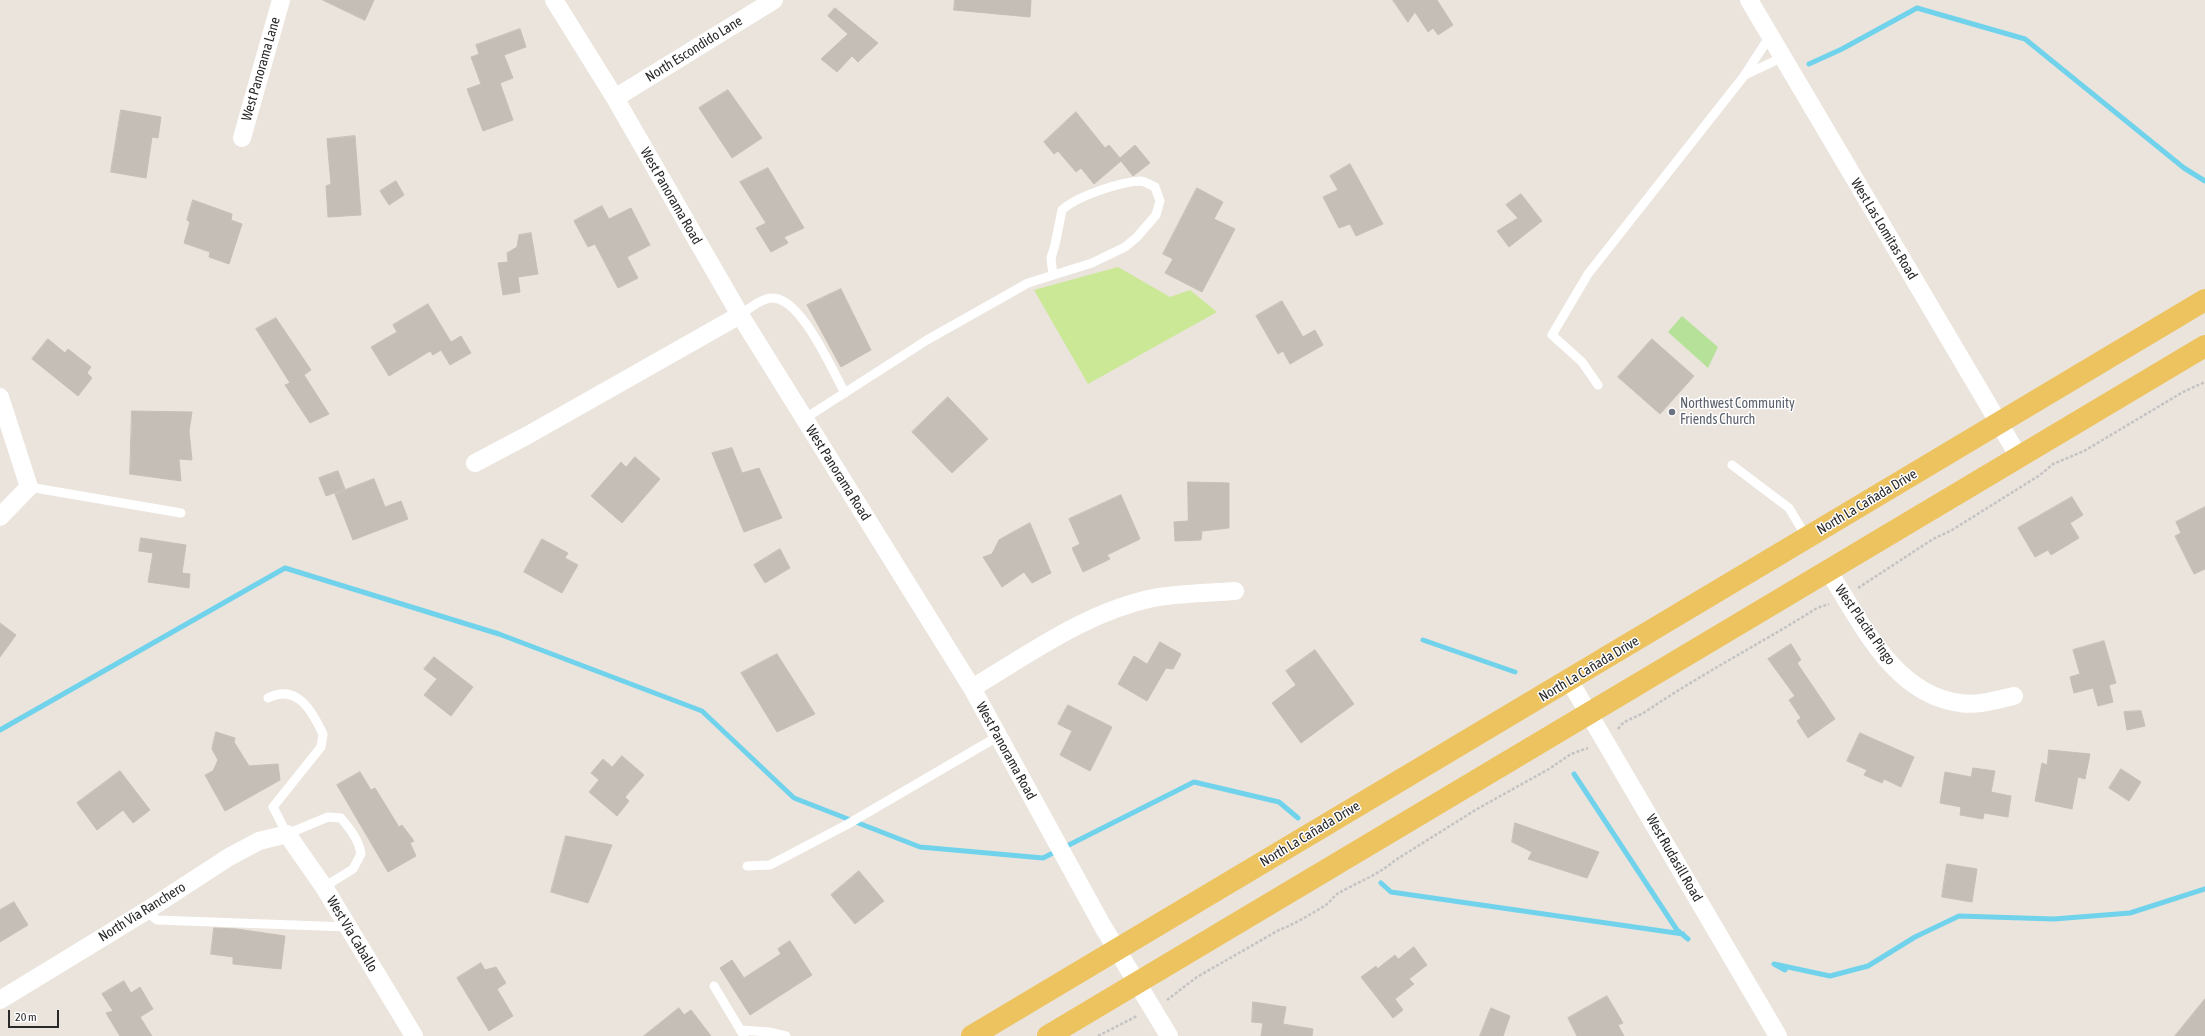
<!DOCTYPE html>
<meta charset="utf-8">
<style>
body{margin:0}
#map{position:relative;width:2205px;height:1036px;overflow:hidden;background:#ebe4dc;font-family:"Asap Condensed",sans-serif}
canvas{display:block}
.scale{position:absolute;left:8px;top:1010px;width:51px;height:18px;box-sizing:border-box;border:2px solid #292929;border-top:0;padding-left:5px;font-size:12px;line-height:14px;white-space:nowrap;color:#292929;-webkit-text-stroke:3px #fff;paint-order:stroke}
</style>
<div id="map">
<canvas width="2205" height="1036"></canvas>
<div class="scale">20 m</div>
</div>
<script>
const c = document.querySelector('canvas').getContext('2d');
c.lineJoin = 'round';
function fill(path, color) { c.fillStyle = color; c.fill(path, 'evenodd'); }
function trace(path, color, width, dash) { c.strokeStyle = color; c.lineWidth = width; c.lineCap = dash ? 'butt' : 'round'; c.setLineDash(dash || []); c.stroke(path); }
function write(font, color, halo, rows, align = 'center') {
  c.font = font + ' "Asap Condensed",sans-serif'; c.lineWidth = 3; c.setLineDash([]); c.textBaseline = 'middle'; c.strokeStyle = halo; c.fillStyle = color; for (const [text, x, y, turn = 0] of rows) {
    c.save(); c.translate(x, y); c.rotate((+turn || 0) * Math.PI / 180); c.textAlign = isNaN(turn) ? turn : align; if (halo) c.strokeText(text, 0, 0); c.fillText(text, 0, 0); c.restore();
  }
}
fill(new Path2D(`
 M1682 316 1718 347 1708 368 1668 332Z`), '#b6e199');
fill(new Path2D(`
 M1118 267 1170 297 1190 290 1217 312 1088 384 1034 290Z`), '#cae895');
trace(new Path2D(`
 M1809 64 1842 49 1917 8 2025 39 2184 168 2205 181
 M1423 640 1515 672
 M0 730 285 568 499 634 702 711 794 798 920 847 1043 858 1194 782 1279 802 1298 818
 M1574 774 1677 930 1688 939
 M1381 883 1391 892 1683 934
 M1785 970 1774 964 1830 976 1868 966 1915 937 1959 916 2054 919 2130 913 2205 889`), '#71d3eb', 5);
const building = new Path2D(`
 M323 0H374L365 20Z
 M955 0H1031L1030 17 954 10Z
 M1393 0H1437L1453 25 1438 35 1433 28 1428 32 1415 12 1408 22Z
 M835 8 878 43 858 62 852 56 837 72 821 59 848 34 828 16Z
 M520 29 526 47 504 55 513 78 500 83 513 120 483 131 467 89 481 84 471 57 479 54 476 45Z
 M728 90 762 138 732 158 699 108Z
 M121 110 161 117 158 138 152 137 146 178 111 172Z
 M1076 112 1105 148 1109 145 1120 158 1135 145 1150 163 1133 176 1121 161 1094 184 1081 168 1076 172 1058 151 1054 154 1044 142Z
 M355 136 361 215 328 217 326 186 331 184 327 139Z
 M1350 164 1383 224 1356 236 1350 224 1339 228 1323 197 1338 190 1330 176Z
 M768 168 804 228 784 237 788 243 771 252 756 228 766 223 740 182Z
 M396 181 404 195 389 205 380 191Z
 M1197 188 1223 202 1214 219 1235 229 1202 292 1165 273 1173 259 1163 254Z
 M1521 194 1542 221 1509 247 1497 231 1518 218 1506 205Z
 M193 200 232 214 231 220 242 224 229 264 209 257 210 252 184 243 190 222 187 220Z
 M602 206 609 219 631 208 650 245 627 257 638 278 618 288 595 244 588 247 574 221Z
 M531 233 538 274 518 277 520 292 503 295 498 263 508 262 507 253 517 247 519 235Z
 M841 289 871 350 841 367 807 305Z
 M1282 301 1303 337 1315 330 1323 345 1290 364 1283 351 1278 354 1256 316Z
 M428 304 451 342 461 336 471 353 450 365 441 350 433 355 430 351 389 376 371 347 397 332 393 325Z
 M276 318 311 370 304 375 329 414 310 423 285 385 290 383 256 329Z
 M48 339 65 353 68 349 91 367 87 373 92 378 78 396 32 359Z
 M1652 339 1694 376 1660 414 1618 377Z
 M948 397 988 439 952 473 912 432Z
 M132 411 192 412 189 431 192 460 179 459 181 481 130 474Z
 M732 448 742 473 759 468 782 518 744 532 712 453Z
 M635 457 660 479 622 523 591 496 621 462 626 467Z
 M338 471 345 489 326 496 319 478Z
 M374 479 385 507 401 501 408 519 353 540 335 494Z
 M1188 482 1229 483V528L1202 531 1201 540 1175 541 1174 522 1188 521Z
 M1121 495 1140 539 1107 555 1110 559 1083 572 1072 548 1080 544 1069 519Z
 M2072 497 2083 515 2070 523 2079 538 2051 555 2048 550 2035 557 2018 528Z
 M2205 507V569L2194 574 2175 536 2181 533 2176 522Z
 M1030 523 1051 573 1032 583 1024 572 1002 587 983 557 992 554 999 540Z
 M141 538 186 545 182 573 190 574 189 588 148 582 153 553 139 551Z
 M542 539 568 553 565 558 578 565 562 593 524 572Z
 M780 549 790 568 765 583 754 565Z
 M0 623 16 635 0 657Z
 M2104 641 2116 683 2109 685 2113 702 2098 706 2093 688 2074 693 2070 677 2080 674 2073 650Z
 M1160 642 1181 654 1173 669 1166 668 1147 701 1118 684 1134 656 1147 664Z
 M1791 644 1801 660 1797 663 1835 719 1808 738 1797 721 1801 718 1789 700 1795 696 1768 659Z
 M1315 650 1354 704 1301 743 1272 703 1296 685 1286 671Z
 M777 654 815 714 777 732 741 673Z
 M434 657 473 687 451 716 424 695 437 679 424 669Z
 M1068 705 1112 727 1090 771 1060 755 1072 731 1058 724Z
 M2141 711 2145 726 2127 730 2124 712Z
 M216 732 235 738 234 742 249 766 278 764 280 780 225 811 205 775 213 771 218 760 212 749Z
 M1860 733 1914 757 1901 787 1884 779 1882 783 1864 775 1867 770 1847 761Z
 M2049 750 2090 754 2085 779 2078 777 2072 809 2035 801 2042 763 2047 765Z
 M622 756 644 775 625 797 629 801 617 816 589 792 599 780 591 773 603 759 612 767Z
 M1973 768 1995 771 1991 792 2011 796 2008 817 1984 813 1983 819 1960 815 1961 807 1940 803 1945 772 1971 777Z
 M2121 769 2141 782 2129 801 2109 788Z
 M120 771 150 810 133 823 123 810 97 830 77 803Z
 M360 772 371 790 375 788 399 827 402 825 414 841 410 843 416 856 388 872 337 785Z
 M1515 823 1599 852 1587 878 1528 859 1532 852 1512 842Z
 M566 836 612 845 588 903 551 892Z
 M1947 864 1977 869 1972 902 1942 897Z
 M859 871 884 901 855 924 831 895Z
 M14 902 28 925 0 942V910Z
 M214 928 237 929 285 936 281 969 233 964V957L211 954Z
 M790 941 812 975 750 1015 720 968 732 960 744 978 781 954 778 949Z
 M1414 947 1427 965 1409 979 1414 984 1395 999 1403 1010 1393 1018 1361 977 1376 966 1377 969 1395 955 1398 959Z
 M481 963 485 970 496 967 506 983 497 989 513 1016 489 1031 457 978Z
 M124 981 131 993 140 987 153 1009 140 1017 152 1036H120L106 1013 113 1011 102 994Z
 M1607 996 1623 1023 1618 1025 1624 1036H1577L1568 1018Z
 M2205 999V1036H2175Z
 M1253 1002 1286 1007 1283 1024 1313 1029 1312 1036H1261L1263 1023 1252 1022Z
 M679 1008 684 1015 691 1010 711 1036H644Z
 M1491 1008 1510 1016 1503 1036H1480Z`);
fill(building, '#c4beb7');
trace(building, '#c7bfb5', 1);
trace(new Path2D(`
 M1858 588 1933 539 1952 530 2040 475 2053 464 2084 451 2183 392 2205 382
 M1618 729C1624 719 1636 718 1645 712 1701 674 1760 644 1817 608L1829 604
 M1167 1000 1197 977 1279 930C1295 924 1311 914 1326 905 1330 902 1333 897 1337 894 1354 884 1380 874 1394 861L1477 809 1549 769 1571 754 1588 748
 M1098 1036 1137 1016`), '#c3c3c3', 2.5, [3, 2]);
trace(new Path2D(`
 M1745 75 1783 57
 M740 315C749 309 761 298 772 298 801 297 832 370 845 393
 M1598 385 1582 362 1552 335 1588 274 1744 76 1770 36
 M804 419 927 340 1028 283 1092 263 1125 247 1137 237 1156 215 1160 201 1155 187C1150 185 1145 181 1140 181 1120 182 1077 196 1062 210L1055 245 1051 258 1053 275
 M1732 465 1789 508 1807 538
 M29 487 181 513
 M268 698C297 683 312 711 323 734L321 747 273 807 287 834 328 817 341 818C350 829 359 840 361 854L353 869 324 887
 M747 866 770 865 848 824 997 737
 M146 911 157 920 348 927
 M714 986 744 1036
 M740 1030 769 1032 786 1036`), '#fff', 9);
trace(new Path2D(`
 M554 0 615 98 740 315 972 688 1102 925 1169 1036
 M1749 0 2019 457
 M615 98 774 0
 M242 138 281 0
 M0 397 29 487 0 517
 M475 463 528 435 740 315
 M1829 572C1861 622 1894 695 1960 703 1978 706 1996 700 2014 696
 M1569 680 1778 1036
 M972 688C1029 654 1086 612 1153 598 1179 593 1208 593 1235 591
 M0 1000 146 911 229 857 259 841 287 834 324 887 414 1036`), '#fff', 18);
trace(new Path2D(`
 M972 1036 2205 300
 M1048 1036 2205 346`), '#edc35f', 22);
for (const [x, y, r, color] of [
 [1672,412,4,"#6b7280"]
]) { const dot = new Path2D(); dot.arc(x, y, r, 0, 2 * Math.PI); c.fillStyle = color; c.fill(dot); trace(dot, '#fff', 1.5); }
write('14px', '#292929', '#fff', [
 ["North Escondido Lane",694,49,-32],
 ["West Panorama Lane",261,69,-74],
 ["West Panorama Road",671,196,60],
 ["West Las Lomitas Road",1884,229,59],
 ["West Panorama Road",838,473,58],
 ["North La Cañada Drive",1867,502,-31],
 ["West Placita Pingo",1865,625,55],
 ["North La Cañada Drive",1589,669,-31],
 ["West Panorama Road",1006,751,61],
 ["North La Cañada Drive",1310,834,-31],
 ["West Rudasill Road",1674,858,60],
 ["North Via Ranchero",142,912,-32],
 ["West Via Caballo",352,934,59]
]);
write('14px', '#5b616d', '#fff', [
 ["Northwest Community",1680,404],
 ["Friends Church",1680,420]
], 'left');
</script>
